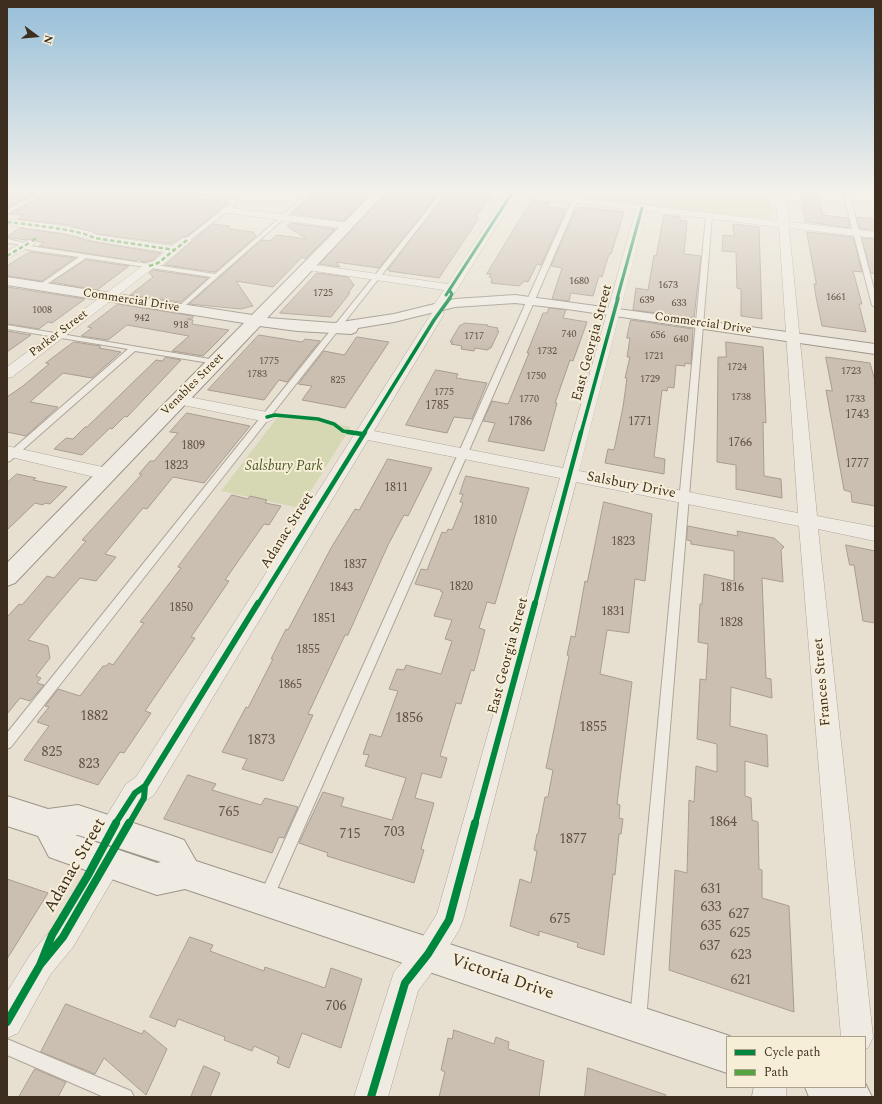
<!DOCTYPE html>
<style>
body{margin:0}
#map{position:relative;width:882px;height:1104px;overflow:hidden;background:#e7e0d1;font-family:Spectral,serif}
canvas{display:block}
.frame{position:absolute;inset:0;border:8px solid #3d2e20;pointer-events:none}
.legend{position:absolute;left:726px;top:1036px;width:140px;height:52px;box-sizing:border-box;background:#f7eed8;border:1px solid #ada18e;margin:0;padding:5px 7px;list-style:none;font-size:12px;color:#3d2e20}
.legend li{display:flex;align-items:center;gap:8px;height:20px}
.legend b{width:20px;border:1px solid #ada18e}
.north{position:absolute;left:16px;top:16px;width:40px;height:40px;-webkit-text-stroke:3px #f7eed8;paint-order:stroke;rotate:106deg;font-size:11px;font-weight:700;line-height:16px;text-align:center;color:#3d2e20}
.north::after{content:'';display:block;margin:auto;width:14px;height:18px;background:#3d2e20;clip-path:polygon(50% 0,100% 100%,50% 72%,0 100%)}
</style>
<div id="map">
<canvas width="882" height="1104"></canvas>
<div class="frame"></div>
<ul class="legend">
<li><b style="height:5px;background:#00873e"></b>Cycle path</li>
<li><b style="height:5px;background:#54a441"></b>Path</li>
</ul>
<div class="north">N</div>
</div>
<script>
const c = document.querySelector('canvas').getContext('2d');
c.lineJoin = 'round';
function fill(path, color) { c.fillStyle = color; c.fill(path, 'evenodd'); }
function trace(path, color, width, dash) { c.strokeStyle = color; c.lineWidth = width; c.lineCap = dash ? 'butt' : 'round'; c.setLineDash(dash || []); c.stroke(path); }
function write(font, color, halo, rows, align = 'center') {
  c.font = font + ' Spectral,serif'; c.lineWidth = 4; c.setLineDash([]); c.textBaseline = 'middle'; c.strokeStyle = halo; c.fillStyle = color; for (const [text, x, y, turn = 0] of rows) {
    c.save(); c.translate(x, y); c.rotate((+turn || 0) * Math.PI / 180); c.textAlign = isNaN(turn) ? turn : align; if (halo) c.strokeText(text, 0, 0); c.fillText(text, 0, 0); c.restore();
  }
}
fill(new Path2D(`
 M532 193H771L773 218 764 219Z
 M280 414 351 427 300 508 221 491Z`), '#d6d7b3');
const building = new Path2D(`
 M7 193H35L7 208Z
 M46 193H102L124 196 128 193H167L228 203 187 236 182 237 172 244 97 234 68 225 18 219 24 215 11 214Z
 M316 193H371L343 221 292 214Z
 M386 193H439L379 268 336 262 340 267 320 264Z
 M447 193 491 195 476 217 479 218 439 278 389 271 390 270H388Z
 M801 193H818L823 215 848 218 850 228 806 222Z
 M532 200 550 202 548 206 549 207 566 209 541 265 537 264 528 282 525 281 519 286 491 283 492 278 489 277 491 274H487Z
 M579 207 624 212 611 254H609L602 277 599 276 593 296 571 293 569 301 552 299 562 268 551 266 575 210 577 211Z
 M664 215 680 217V220L687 221 684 254 701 256 694 318 633 310 636 288 648 290 654 255 656 256Z
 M857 217 875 219V230L860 229Z
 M291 223 335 229 305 259 302 257 273 287 236 281 253 306 241 309 189 304 262 240 270 241 277 235 307 239 287 226Z
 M213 224 229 226 230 229 253 232 256 236 215 272 165 265Z
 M733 224 759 227 762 319 741 316V289L737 288 736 252 722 251 723 235 734 236Z
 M20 228 63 234 94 242 161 253 153 260 146 262 141 261 139 259 136 261 39 246 44 243 30 239 26 240 7 237Z
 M807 232 853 237 862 272 853 271 862 304H859L866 332 822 326 816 297 814 284H816Z
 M862 238 875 239V274L871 273Z
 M30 252 75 258 42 281 7 276V266Z
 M86 260 129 266 97 290 52 282Z
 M153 270 208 278 181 302 130 295 153 277 149 273Z
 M317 273 348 277 354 285 348 293H350L331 317 280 313Z
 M7 287 85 299 52 323 48 322 39 329 7 324Z
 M118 304 193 316V318L187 319 193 320 192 324 229 330 203 356 172 351 189 336 127 325 108 340 81 336 92 328 88 327Z
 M549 308 566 310 563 318 587 322 573 361 570 360 555 403H557L544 451 488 441 495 423 483 421 492 401 508 404 529 353H527L543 313H547Z
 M631 320 693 329 691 364 685 363V366L676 365 674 388 668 387 667 391 662 390 654 457 665 459 664 474 605 463 608 449 614 450 623 407 627 378H625L630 357H627L630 338H627Z
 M464 323 488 325 487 326 498 328 497 331H499L491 348H489L488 350 475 348 474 351 461 349 462 346 451 344 453 342H450L460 325H462Z
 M7 331 31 335 7 352Z
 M259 335 302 342 305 339 320 341 287 382 279 380 264 400 208 390Z
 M357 337 389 342 345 408 302 400 312 386 298 384 324 351 344 355Z
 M74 342 101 346 99 348 121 352 92 378 63 373 30 402 58 407 26 436 7 432V397L23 386 49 364 46 363Z
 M726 342 763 347 766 423 763 422 764 476 781 479 782 498 736 489V465L717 462 718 357H726Z
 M166 357 181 360 127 417 125 416 112 429 110 428 82 455 54 449 66 438 73 439 85 427H87L156 360 162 361Z
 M826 357 870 363 875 381V506L852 502 851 492 844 490 826 390 832 391Z
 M436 370 458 374 456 378 487 383 472 419 454 417 447 433 406 425Z
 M187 413 250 426 204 483 173 477 147 509 143 508 105 554 116 557 96 581 80 578 50 613 28 640 48 646 50 658 36 676 41 678 37 683 44 685 30 701 20 698 7 714V617L19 604 22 605 47 576 54 578 86 541 82 540 142 474H139L150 461H154L178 433 170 432Z
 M388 459 432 468 408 516 404 515 388 545 348 635H345L308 714 313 715 283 781 242 769 247 759 222 752 246 707 248 708 273 659H271L286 629 288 630 331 548 355 509 359 510Z
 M17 474 36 478 33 480 67 487 50 504 45 503 43 505 35 503 7 530V483Z
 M466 476 529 488 495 604 487 602 479 628 485 630 474 671 471 670 461 704 456 703 440 756 447 758 441 778 422 773 415 798 434 803 421 849 424 850 414 883 327 856 328 853 299 843 323 792 344 798 341 806 392 820 406 778 365 766 369 755 363 754 370 734 381 737 398 691 389 689 397 669 404 670 406 665 441 674 452 641 445 639 452 620 434 616 443 592H441V590L415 584 421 569 427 570 442 532 446 533 448 529 452 530 463 503 460 502 463 494H460Z
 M232 495 248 499 250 496 267 500 265 503 281 506 269 525 264 524 225 580 229 581 191 637 195 638 145 711 151 713 124 753 120 752 98 785 24 760 49 726 37 722 49 707 45 706 58 689 80 696 103 666H106L109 663 113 665 144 623 140 622 181 568 178 567Z
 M604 502 652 514 645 581 635 579 629 633 607 630 600 674 632 682 617 804 620 805 619 818 623 819 621 834H619L615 875 613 874 604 955 577 947 578 943 539 931V936L510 926 520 879 531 883 537 851 534 850 537 834H538L545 797H548L553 770 546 768 569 656 567 655 571 636 575 637 585 581 587 582Z
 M688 526 738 536 737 531 774 538 784 547 781 550 783 582 762 578 766 678 771 679 772 698 731 687 730 726 767 735 768 767 745 761V796L751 798 752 820 758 822 759 869 762 870V898L789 906 794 1012 669 970 675 870 687 873 689 800 694 802 696 766 717 772V744L697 739 700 679 706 680 708 644 698 642 700 604H702L704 574 734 581V551L691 544V541L687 540Z
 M846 545 875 551V623L863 621 854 565H850Z
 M188 775 216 784 212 790 261 805 265 798 298 807 284 838 279 837 272 853 164 819Z
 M7 879 48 893 7 959Z
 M190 937 213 945 210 951 264 971 265 967 325 988 331 968 362 979 341 1048 302 1033 289 1068 277 1063 279 1057 254 1046 252 1051 224 1040 225 1037 178 1019 175 1027 150 1017Z
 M66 1004 142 1034 144 1030 167 1049 146 1095 104 1058 95 1074 41 1052Z
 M454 1030 494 1044 496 1037 509 1042 508 1049 544 1061 539 1097H439L445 1072 441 1070 448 1038 452 1039Z
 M204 1066 220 1073 210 1097H191Z
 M588 1068 666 1095 665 1097H585Z
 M35 1069 66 1082 58 1097H19Z`);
fill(building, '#cbbfb2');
trace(building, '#a89c90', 1);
const lane = new Path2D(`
 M39 193H45L7 214V210Z
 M168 193H188L238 201 236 205 190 240 187 238 188 237 232 202Z
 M308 193H313L179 311 176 309 177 308 211 277 86 258 41 288 39 287V285L79 257 29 250 17 244 7 243V239L21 242 30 246 215 274Z
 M441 193H446L11 747 7 749V733Z
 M843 193H849L875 293V307L872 305Z
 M575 198 578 200 537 295 271 903 266 905 261 903 259 898 261 893 572 200Z
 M709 214 712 216 646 1020 644 1026 638 1028 632 1026 630 1020 706 216Z
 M7 325 216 360 220 362 216 364 135 351 10 461 7 462V454L128 349 7 329Z
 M7 1039 131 1091 134 1097H104L7 1055Z`);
const street = new Path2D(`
 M507 193H541L778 221 775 193H785L789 222 875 232V238L789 228 817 516 875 527V541L818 529 873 1037 868 1048 865 1049V1037H841L799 526 576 482 463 920 459 930 438 964 418 991 388 1097H354L394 972 418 944 437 914 560 478 368 440 154 795 144 802 121 840 112 844 103 840 99 831 103 822 126 784 136 777 433 311H443L444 314 374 431 563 468 636 210 515 196 458 288 443 309H435L433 306 444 290 308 270 304 269 302 267 304 265 308 264 448 284ZM646 211 779 227 798 513 579 471Z
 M225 207 348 223 353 226 348 229 221 212 220 210Z
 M7 219C24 221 86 227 97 235L172 246 183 238 187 237 192 240 162 265 153 268 12 377 7 378V367L145 264 154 261 165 252 94 241 87 238 63 233 7 225Z
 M29 240 35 243 33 245 7 259V251Z
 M178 395 267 412 272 414 275 417 272 420 267 422 173 403 170 400 173 397Z
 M7 446 107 468 113 470 115 474 113 478 107 480 7 456Z
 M107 848 117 852 121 862 117 872 73 947 50 975 18 1033 7 1038V992L30 955 53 927 97 852Z
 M754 1087H786V1097H752Z`);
const secondary = new Path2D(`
 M373 193H385L267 318 334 323 394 314 455 299 515 295 875 344V354L567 309 515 303 455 307 394 322 358 328 356 332 351 334 297 331 260 326 15 583 7 586V563L244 323 7 285V277L252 315Z
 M7 796 48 809 78 805 173 836 184 840 196 861 727 1035 731 1037H727V1073L185 889 157 895 60 861 49 857 38 836 7 826ZM75 835H78L161 862 157 863Z
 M865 1083 872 1097H809L805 1087H865Z`);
trace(lane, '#ada599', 2);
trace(street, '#ada599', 1);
trace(secondary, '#9c958a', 2);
fill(lane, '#efebe3');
fill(street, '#efebe3');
fill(secondary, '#efebe3');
trace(new Path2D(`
 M7 222C24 224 83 230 94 238L175 250
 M32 241 38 237
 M7 256 29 243
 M149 266 158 263 187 240`), '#54a441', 2.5, [4.5, 2.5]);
trace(new Path2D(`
 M446 295 512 193
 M449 299 452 294 450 291
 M617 299 642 208`), '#00873e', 3);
trace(new Path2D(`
 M267 417 275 415 318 419 334 424 343 431 355 433
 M364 433 434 320 450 298
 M581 433 618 298`), '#00873e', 3.5);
trace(new Path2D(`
 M348 432 362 434
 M258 604 365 432
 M535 604 581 432`), '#00873e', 4.5);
trace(new Path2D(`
 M115 824 135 793 145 786 258 603
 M129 824 144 798 145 786
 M475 824 535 603`), '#00873e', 6);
trace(new Path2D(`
 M40 965 52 935 87 877 116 823
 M7 1022 40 965 63 937 129 823
 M371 1097 405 983 428 954 449 920 475 823`), '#00873e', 8);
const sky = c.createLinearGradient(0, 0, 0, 348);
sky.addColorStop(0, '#96bed9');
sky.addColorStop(0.55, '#f4f1ea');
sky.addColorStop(1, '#f4f1ea00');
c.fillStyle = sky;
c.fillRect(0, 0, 882, 348);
write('10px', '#605244', null, [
 ["1680",579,282],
 ["1673",668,286],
 ["1725",323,294],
 ["1661",836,298],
 ["639",647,301],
 ["633",679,304],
 ["1008",42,311],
 ["942",142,319],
 ["918",181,326],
 ["740",569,335],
 ["656",658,336],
 ["1717",474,337],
 ["640",681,340],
 ["1732",547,352],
 ["1721",654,357],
 ["1775",269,362],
 ["1724",737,368],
 ["1723",851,372],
 ["1783",257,375],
 ["1750",536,377],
 ["1729",650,380],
 ["825",338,381],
 ["1775",444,393],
 ["1738",741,398],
 ["1770",529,400],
 ["1733",855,400]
]);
write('12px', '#3d2e20', '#f7eed8', [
 ["Commercial Drive",131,301,9],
 ["Commercial Drive",703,324,8],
 ["Parker Street",59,334,-37],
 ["Venables Street",193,385,-45]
]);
write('12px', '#605244', null, [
 ["1785",437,407],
 ["1743",857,416],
 ["1786",520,423],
 ["1771",640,423],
 ["1766",740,444],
 ["1809",193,447],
 ["1777",857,465],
 ["1823",176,467],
 ["1811",396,489],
 ["1810",485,522],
 ["1823",623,543],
 ["1837",355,566],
 ["1820",461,588],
 ["1843",341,589],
 ["1816",732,589],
 ["1850",181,609],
 ["1831",613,613],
 ["1851",324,620],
 ["1828",731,624],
 ["1855",308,651],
 ["1865",290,686]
]);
write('14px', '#3d2e20', '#f7eed8', [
 ["East Georgia Street",593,343,-75],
 ["Salsbury Drive",631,486,11],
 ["Adanac Street",288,531,-58],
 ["East Georgia Street",509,656,-75],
 ["Frances Street",823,682,-95]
]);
write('italic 14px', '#4d5a26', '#f7eed8', [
 ["Salsbury Park",284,467]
]);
write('14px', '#605244', null, [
 ["1882",94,717],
 ["1856",409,719],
 ["1855",593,728],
 ["1873",261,741],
 ["825",52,753],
 ["823",89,765],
 ["765",229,813],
 ["1864",723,823],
 ["703",394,833],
 ["715",350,835],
 ["1877",573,840],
 ["631",711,890],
 ["633",711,908],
 ["627",739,915],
 ["675",560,920],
 ["635",711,927],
 ["625",740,934],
 ["637",710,947],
 ["623",741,956],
 ["621",741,981],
 ["706",336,1007]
]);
write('17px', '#3d2e20', '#f7eed8', [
 ["Adanac Street",76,866,-60],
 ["Victoria Drive",502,978,19]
]);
</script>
